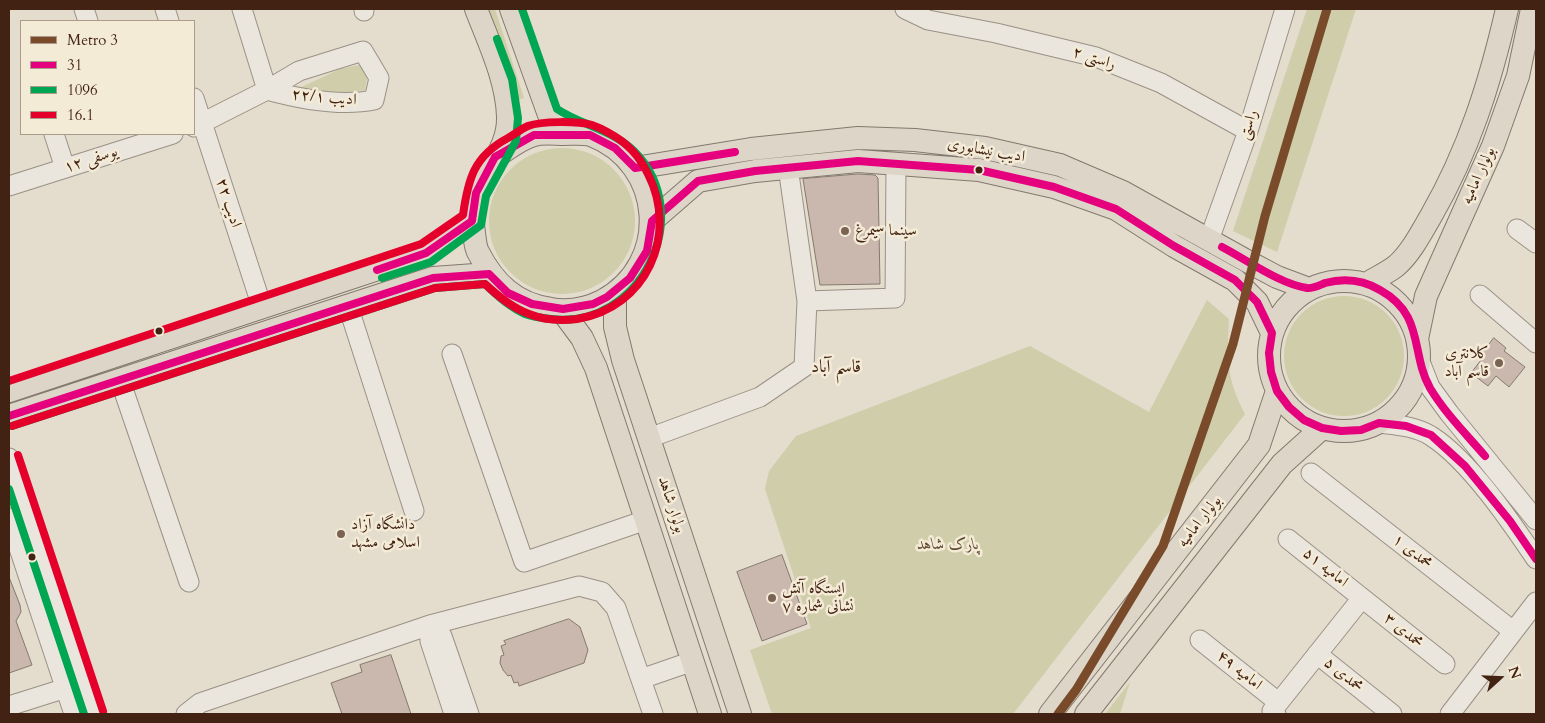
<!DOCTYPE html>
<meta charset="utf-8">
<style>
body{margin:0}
#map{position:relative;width:1545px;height:723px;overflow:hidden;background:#e4dccc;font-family:Cardo,serif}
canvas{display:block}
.frame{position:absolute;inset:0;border:10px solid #422213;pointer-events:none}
.legend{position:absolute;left:20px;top:20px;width:175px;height:115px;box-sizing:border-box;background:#f4ebd7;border:1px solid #ad9b89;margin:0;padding:6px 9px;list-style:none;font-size:15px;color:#422213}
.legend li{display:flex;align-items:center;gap:10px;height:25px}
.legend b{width:25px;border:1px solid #ad9b89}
.north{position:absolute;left:1475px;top:653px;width:50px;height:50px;-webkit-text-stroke:4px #f4ebd7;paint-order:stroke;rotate:70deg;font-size:14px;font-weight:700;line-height:20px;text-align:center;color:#422213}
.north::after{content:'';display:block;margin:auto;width:18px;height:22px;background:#422213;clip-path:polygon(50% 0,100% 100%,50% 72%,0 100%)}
</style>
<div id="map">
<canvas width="1545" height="723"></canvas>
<div class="frame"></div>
<ul class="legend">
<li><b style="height:6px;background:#7a4b2a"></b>Metro 3</li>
<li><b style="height:6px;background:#e5007d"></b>31</li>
<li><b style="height:6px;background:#00a651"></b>1096</li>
<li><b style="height:6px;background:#e4002b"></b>16.1</li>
</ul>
<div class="north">N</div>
</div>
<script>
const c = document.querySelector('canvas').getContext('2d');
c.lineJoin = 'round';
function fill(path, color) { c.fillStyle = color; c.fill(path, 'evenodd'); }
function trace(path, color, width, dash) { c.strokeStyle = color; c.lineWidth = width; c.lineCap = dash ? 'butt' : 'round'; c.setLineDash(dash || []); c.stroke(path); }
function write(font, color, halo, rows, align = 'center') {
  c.font = font + ' Cardo,Amiri,serif'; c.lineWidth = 5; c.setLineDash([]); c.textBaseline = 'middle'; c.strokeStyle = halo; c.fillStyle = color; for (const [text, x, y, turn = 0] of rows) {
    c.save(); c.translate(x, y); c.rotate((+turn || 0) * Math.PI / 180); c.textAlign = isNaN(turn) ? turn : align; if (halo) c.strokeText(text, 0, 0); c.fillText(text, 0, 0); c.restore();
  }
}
fill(new Path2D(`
 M485 9H495L524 98 518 100Z
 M1307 9H1356L1277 252 1233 231Z
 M364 64 367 78 365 90 352 92 293 91 340 69Z
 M489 221a73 73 0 1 1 146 0a73 73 0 1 1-146 0Z
 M1284 356a60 60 0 1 1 120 0a60 60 0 1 1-120 0Z
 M1207 300 1229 319C1227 358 1226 378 1245 414L1013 714H772L750 650 811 628 765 489 769 471 796 436 1030 346 1149 412Z
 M1130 682 1120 714H1105Z`), '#cfcdaa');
const building = new Path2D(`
 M858 174 875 175 878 178 880 284 820 285 803 179Z
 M1494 338 1506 348 1504 351 1525 367 1509 387 1496 376 1488 386 1471 373 1481 360 1479 358Z
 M782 555 807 624 762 641 737 572Z
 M9 577 20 605 21 612 16 621 32 665 9 673Z
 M569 619 580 627 588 650 584 663 519 686 518 682 514 683 511 675 508 676 503 670 500 663 501 656 504 655 501 646 506 644 504 641Z
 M391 655 411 714H342L331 683 362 672 360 665Z`);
fill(building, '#cab8af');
trace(building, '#83796e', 1);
const minor = new Path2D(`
 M84 9 88 21
 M165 9 169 21
 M364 9V11
 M905 9 928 20 996 33 1096 57 1161 83 1248 131
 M194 98 262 307
 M194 127 267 90 299 71 363 51 379 78 374 100C340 107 300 99 267 90L242 9
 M54 134 65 168
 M788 167 807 301 895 298 896 164
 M9 186 173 134
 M1517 229 1536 243
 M1209 240 1248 131 1285 9
 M1480 295 1536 343
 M348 306 414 511
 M452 354 524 562 646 520
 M1419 359 1430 387 1449 413 1536 520
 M120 380 189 582
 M1379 423C1396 425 1416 426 1431 436 1469 460 1511 522 1536 559
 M649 438 760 397 804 367 807 301
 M9 458 94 714
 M1311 473 1513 631
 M9 518 74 714
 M1288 539 1445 664
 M430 625 442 636 469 714
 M430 625V641L454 714
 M1200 640 1278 702
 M1317 654 1392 714
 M641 679 693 661
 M9 706 66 688
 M186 714 200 703 430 625 579 586 602 592 616 608 653 714
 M1276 714 1272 711 1362 598
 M1450 714 1536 602`);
const major = new Path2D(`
 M476 9C489 43 507 80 508 117 509 160 466 181 474 233 475 239 475 246 478 252 494 283 515 304 551 309 569 312 586 309 602 301 672 264 665 163 591 135 583 133 573 134 564 134 555 134 543 132 534 135 521 138 507 150 495 157
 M511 9 549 115 563 126 580 133
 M635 168 751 149 858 138 915 140 985 148 1060 165 1123 192 1245 260 1277 277 1309 289
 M652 221 698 181 755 171 858 161 979 170 1054 187 1116 209 1174 246 1235 280 1257 302 1272 333
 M1269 356a75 75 0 1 1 150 0a75 75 0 1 1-150 0Z
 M1366 284C1376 278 1387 273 1396 266 1411 253 1421 233 1431 216 1469 150 1490 83 1507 9
 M615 294V327L623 360 740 714
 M562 311 582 338 596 368 710 714
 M1417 339 1426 296 1493 146 1518 76 1532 9
 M9 391 426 253 472 221
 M9 416 433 278 489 274
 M1050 714 1259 445 1277 391
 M1086 714 1282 464 1322 428`);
trace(minor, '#9a9186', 21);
trace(major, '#83796e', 24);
trace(minor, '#eae5dd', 19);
trace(major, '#ddd5c8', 22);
trace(new Path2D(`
 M1222 247C1247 260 1280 284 1307 288 1312 289 1320 285 1325 283 1344 278 1363 280 1380 290 1425 315 1410 352 1430 388 1445 413 1466 434 1485 456
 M377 270 426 253 472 221 476 193 495 157 534 135H590L615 148 635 168 735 152
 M9 416 433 278 489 274 508 293 532 304 563 309 593 304 607 297 630 278 647 251 652 221 698 181 755 171 858 161 979 170 1054 187 1116 209 1174 246 1235 280 1257 302 1272 333 1269 353 1271 372 1277 391 1289 407 1304 420 1322 428 1341 431 1361 430 1379 423 1406 426 1431 435 1465 466 1510 521 1536 559`), '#e5007d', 8);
trace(new Path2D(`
 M382 278 431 262 481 225 486 196 516 141 518 118 512 79 497 39
 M12 426 435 288 485 284C497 296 509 307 525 314 533 317 542 318 551 319 640 330 698 215 634 151 613 130 581 125 557 109L522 9
 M9 489 84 714`), '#00a651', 8);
trace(new Path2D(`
 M9 381 421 244 463 215C468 179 474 156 508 138 515 134 521 129 528 126 541 121 578 121 592 125 598 127 604 130 609 133 626 142 640 157 648 174 679 235 646 308 577 319 561 321 544 320 529 314 512 308 498 296 485 284L435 288 12 426
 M18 455 103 711`), '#e4002b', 8);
trace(new Path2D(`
 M1058 714 1076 690 1163 546 1233 344 1265 216 1327 9`), '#7a4b2a', 9);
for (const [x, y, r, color] of [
 [979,170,4.5,"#422213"],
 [845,231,5,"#7b6354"],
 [159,331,4.5,"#422213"],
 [1499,363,5,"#7b6354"],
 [341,534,5,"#7b6354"],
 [32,557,4.5,"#422213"],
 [772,598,5,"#7b6354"]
]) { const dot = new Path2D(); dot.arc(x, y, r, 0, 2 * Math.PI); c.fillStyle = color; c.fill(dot); trace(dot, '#f4ebd7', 2); }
write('16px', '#422213', '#f4ebd7', [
 ["راستی ۲",1094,59,18],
 ["ادیب ۲۲/۱",324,98,5],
 ["راستی",1249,125,-72],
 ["ادیب نیشابوری",986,151,10],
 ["یوسفی ۱۲",91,160,-18],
 ["بولوار امامیه",1479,176,-66],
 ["ادیب ۲۲",228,203,72],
 ["بولوار شاهد",671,505,72],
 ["بولوار امامیه",1200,522,-52],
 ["محمدی ۱",1412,552,38],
 ["امامیه ۵۱",1325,568,39],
 ["محمدی ۳",1403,631,39],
 ["امامیه ۴۹",1239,671,39],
 ["محمدی ۵",1343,675,39]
]);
write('16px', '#422213', '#f4ebd7', [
 ["سینما سیمرغ",855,231],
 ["کلانتری",1489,354,"right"],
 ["قاسم آباد",1489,372,"right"],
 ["دانشگاه آزاد",351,525],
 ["اسلامی مشهد",351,543],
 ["ایستگاه آتش",782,589],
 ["نشانی شماره ۷",782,607]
], 'left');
write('italic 16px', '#614a32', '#f4ebd7', [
 ["پارک شاهد",948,545]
]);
write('18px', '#422213', '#f4ebd7', [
 ["قاسم آباد",836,368]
]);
</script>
